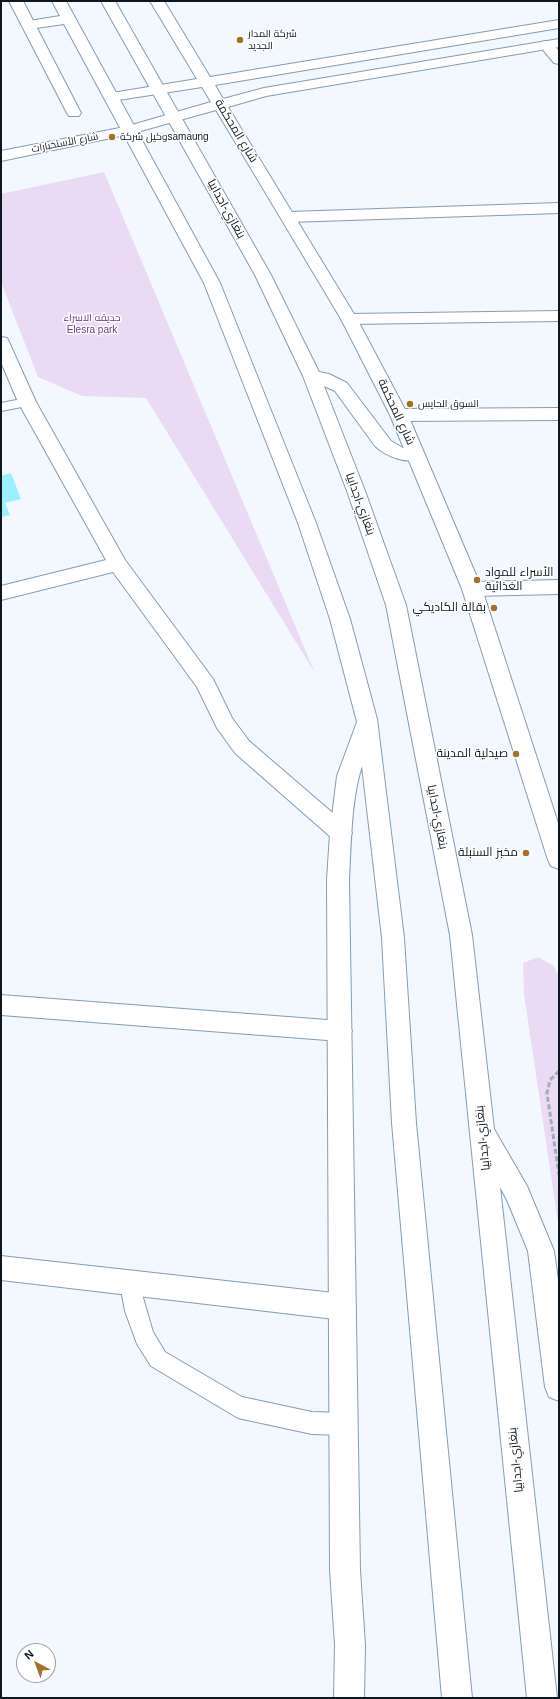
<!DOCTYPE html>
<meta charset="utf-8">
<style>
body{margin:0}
#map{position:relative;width:560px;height:1699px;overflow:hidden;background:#f2f8fd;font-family:Helvetica,sans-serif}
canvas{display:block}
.frame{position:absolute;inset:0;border:2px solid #0d171f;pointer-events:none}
.north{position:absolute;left:16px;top:1643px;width:40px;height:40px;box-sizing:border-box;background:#fff;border:1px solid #9ea2a5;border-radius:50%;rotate:319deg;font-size:11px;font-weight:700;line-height:16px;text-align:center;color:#0d171f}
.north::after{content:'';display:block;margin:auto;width:14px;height:18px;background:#a47128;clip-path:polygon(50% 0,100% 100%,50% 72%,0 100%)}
</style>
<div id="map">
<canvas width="560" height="1699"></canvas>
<div class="frame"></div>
<div class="north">N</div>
</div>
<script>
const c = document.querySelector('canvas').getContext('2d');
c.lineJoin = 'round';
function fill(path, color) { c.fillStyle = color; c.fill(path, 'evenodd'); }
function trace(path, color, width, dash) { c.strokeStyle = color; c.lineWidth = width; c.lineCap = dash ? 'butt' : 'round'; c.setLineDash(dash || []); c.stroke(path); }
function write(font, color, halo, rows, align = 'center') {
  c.font = font + ' Helvetica,Cairo,sans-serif'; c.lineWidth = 3; c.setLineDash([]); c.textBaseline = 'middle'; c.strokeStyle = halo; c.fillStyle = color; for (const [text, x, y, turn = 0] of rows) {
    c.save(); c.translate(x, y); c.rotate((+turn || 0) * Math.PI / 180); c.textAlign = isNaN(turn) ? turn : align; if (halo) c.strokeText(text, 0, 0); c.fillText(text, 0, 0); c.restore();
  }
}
fill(new Path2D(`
 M104 172 315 673 146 398 82 396 38 377 1 282V194Z
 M538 957 554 966 559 977V1229L524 994 523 963Z`), '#eadaf6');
fill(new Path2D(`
 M11 473 21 499 5 503 10 515 1 517V476Z`), '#9cf0fe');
const service = new Path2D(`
 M27 398 32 399 34 402 32 405 1 411V403Z
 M130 1274 137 1277 153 1332 165 1352 242 1397 312 1412 344 1413 352 1416 355 1424 352 1432 344 1435 312 1434 238 1418 151 1366 137 1344 125 1311 120 1284 123 1277Z`);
const minor = new Path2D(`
 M9 1H23L81 113 79 116H69L67 113Z
 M546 41 551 42 559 51V64L554 63 539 45 541 42Z
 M130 126 135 127 137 130 135 133 1 161V151Z
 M559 203V213L289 222 283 220 281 217 283 214 289 212Z
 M559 311V321L349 324 343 323 341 319 343 315 349 314Z
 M1 337 7 338 9 342 36 402 125 560 213 679 232 718 249 741 349 827 352 833 349 839 341 842 333 839 235 753 217 728 197 687 113 572 1 600V586L106 560 18 402 1 362Z
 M559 408V420L399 421 393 419 390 415 393 411 399 409Z
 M559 580V594L472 596 465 594 462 589 465 584 472 582Z
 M1 995 340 1021 348 1024 352 1031 348 1038 340 1041 1 1015Z
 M1 1256 343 1294 352 1298 356 1307 352 1316 343 1320 1 1280Z`);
const tertiary = new Path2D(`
 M150 1H164L210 77 559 20V28L215 85 223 99 264 88 559 39V47L266 96 228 107 357 319 408 415 482 589 559 826V869L551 866 548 860 462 589 390 415 341 319 216 110 130 134 125 133 123 130 125 127 211 102 202 87 112 101 107 100 105 97 107 94 112 93 197 79Z`);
const trunk = new Path2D(`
 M52 1H66L220 283 316 523 350 619 377 719 404 938 416 1123 472 1698H442L392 1123 382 938 362 766C351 799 351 845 349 880L360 1570 365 1645 364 1698H334L335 1645 330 1570 327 880 330 833 337 776 357 722 330 619 298 523 204 283 64 24 29 29 24 28 22 25 24 22 29 21 60 16Z
 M101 1H115L271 275 319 372 329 374 347 383 391 441 403 448 422 451 425 455 422 459C406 464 387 457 375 446L335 391 324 386 365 491 406 605 472 935 494 1129 527 1186 554 1251 559 1287V1401L549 1397 545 1387 528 1251 507 1200 500 1187 557 1698H527L450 935 386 605 347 491 303 376 255 275Z`);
trace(service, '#819db3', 2);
trace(minor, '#819db3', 2);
trace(tertiary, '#819db3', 2);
trace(trunk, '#819db3', 2);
trace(new Path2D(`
 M559 1071 550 1080 547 1093 559 1175`), '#a4acb2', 3, [5, 2.5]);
fill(service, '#fff');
fill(minor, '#fff');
fill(tertiary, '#fff');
fill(trunk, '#fff');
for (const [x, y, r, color] of [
 [240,40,4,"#a47128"],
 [112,137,4,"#a47128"],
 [410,404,4,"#a47128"],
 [477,580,4,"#a47128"],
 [494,608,4,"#a47128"],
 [516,754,4,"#a47128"],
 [526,853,4,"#a47128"]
]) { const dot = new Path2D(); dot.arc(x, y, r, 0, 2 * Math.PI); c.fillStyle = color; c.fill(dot); trace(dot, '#fff', 1.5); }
write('10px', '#0d171f', '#fff', [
 ["شركة المدار",248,34],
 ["الجديد",248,46],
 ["وكيل شركةsamaung",120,137],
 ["السوق الحايس",418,404]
], 'left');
write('10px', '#0d171f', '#fff', [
 ["شارع الأستخبارات",65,143,-11]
]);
write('10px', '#6b3888', '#fff', [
 ["حديقه الاسراء",92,318],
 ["Elesra park",92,330]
]);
write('12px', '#0d171f', '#fff', [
 ["شارع المحكمة",236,131,59],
 ["بنغازي-اجدابيا",226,209,61],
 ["شارع المحكمة",396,412,65],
 ["بنغازي-اجدابيا",360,504,70],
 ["بنغازي-اجدابيا",437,817,79],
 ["بنغازي-اجدابيا",483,1138,-96],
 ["بنغازي-اجدابيا",516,1460,-96]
]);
write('12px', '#0d171f', '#fff', [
 ["الأسراء للمواد",485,573,"left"],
 ["الغذائية",485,587,"left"],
 ["بقالة الكاديكي",486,608],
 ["صيدلية المدينة",508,754],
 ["مخبز السنبلة",518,853]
], 'right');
</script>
